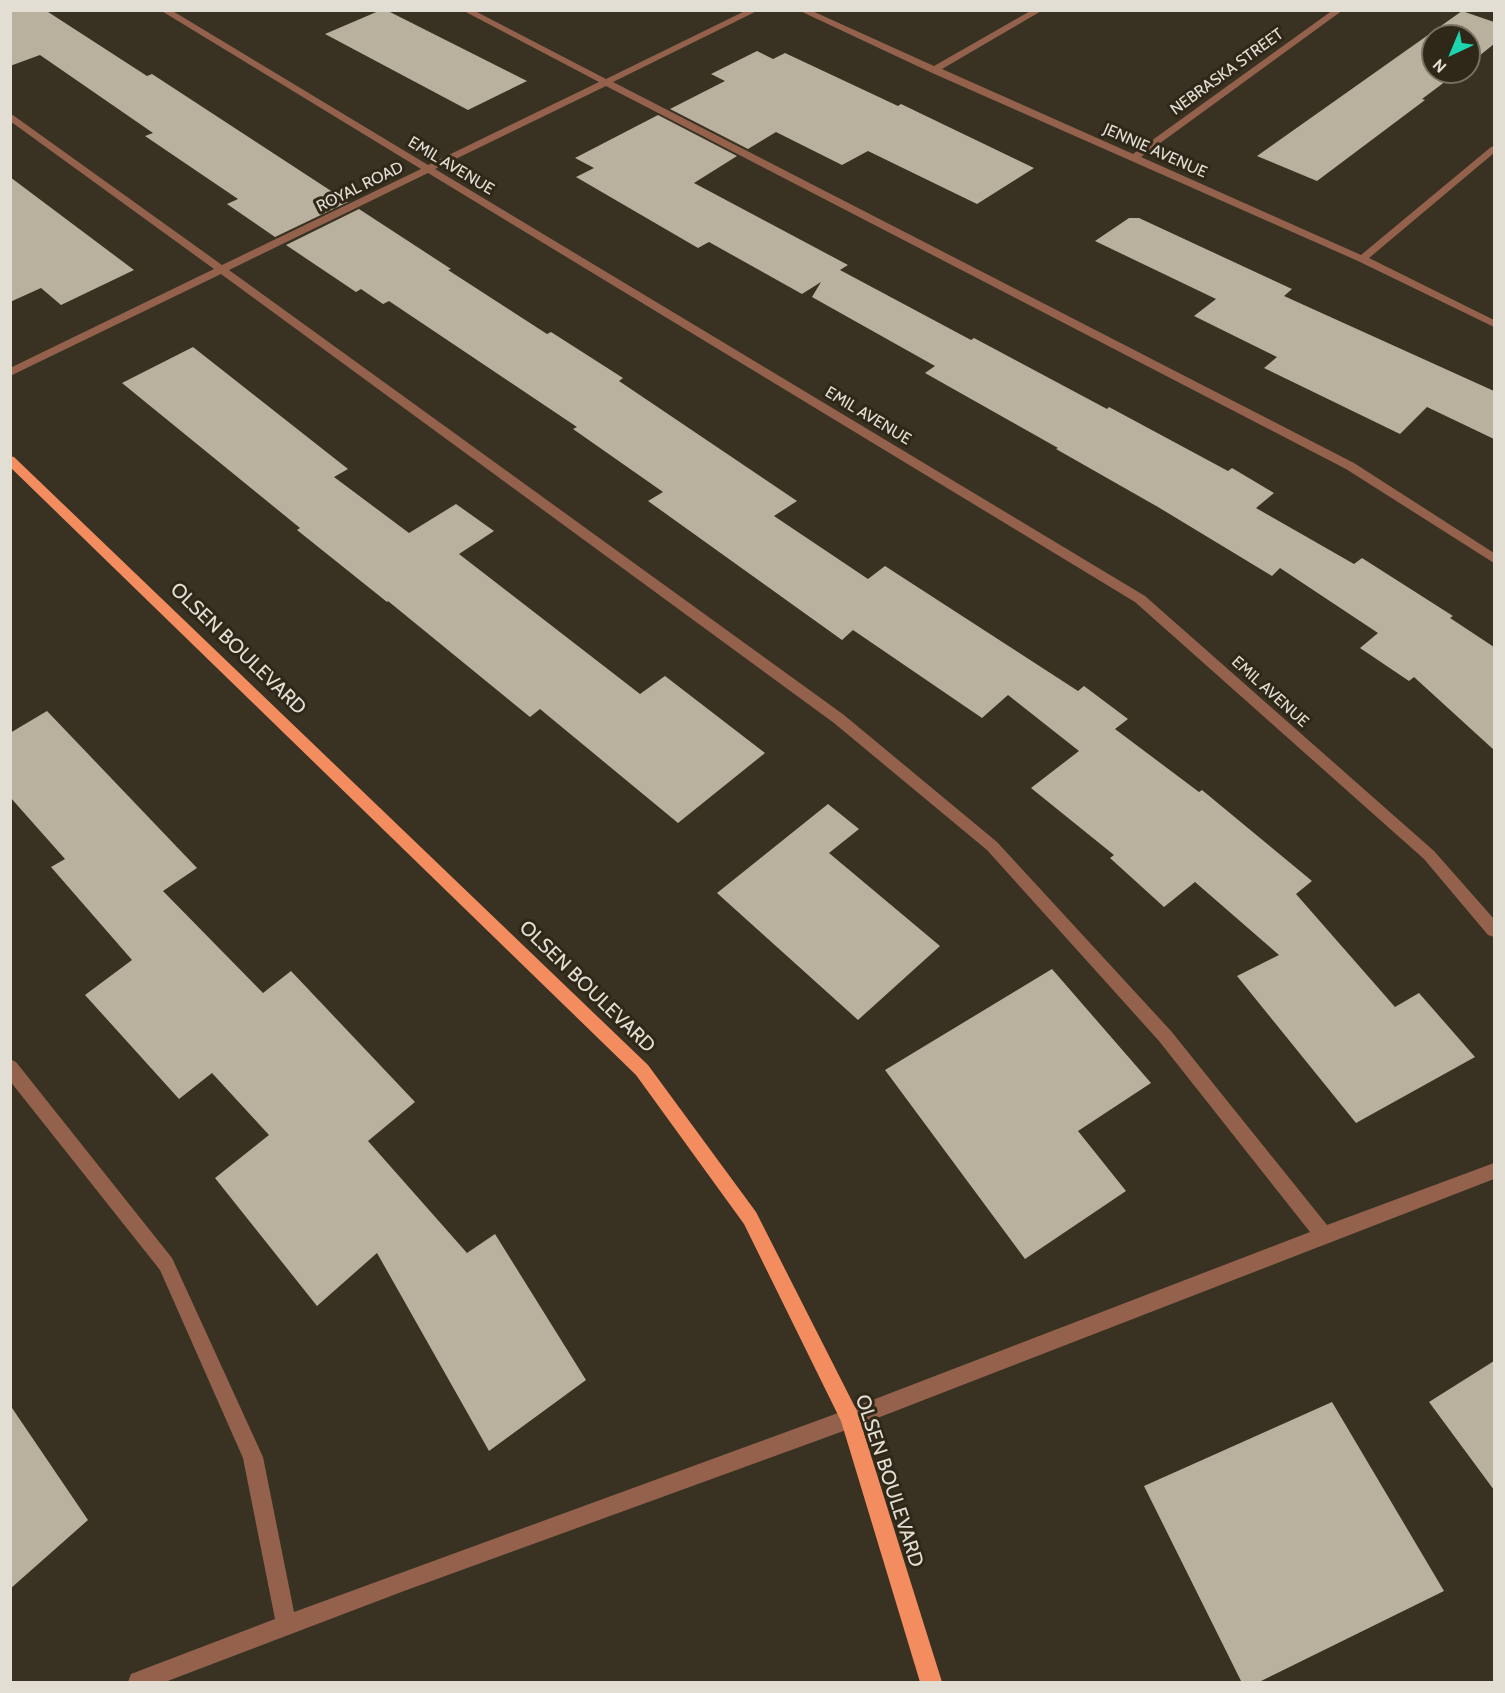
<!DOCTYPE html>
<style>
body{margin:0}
#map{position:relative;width:1505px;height:1693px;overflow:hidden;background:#393222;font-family:Cabin,sans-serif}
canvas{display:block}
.frame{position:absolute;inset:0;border:12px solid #e3ded4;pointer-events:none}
.north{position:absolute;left:1421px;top:24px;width:60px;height:60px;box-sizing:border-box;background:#2f2818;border:2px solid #777163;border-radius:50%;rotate:224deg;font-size:16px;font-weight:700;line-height:24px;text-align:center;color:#e3ded4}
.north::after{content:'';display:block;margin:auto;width:21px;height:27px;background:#1bd5b1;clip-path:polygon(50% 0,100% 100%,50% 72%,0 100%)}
</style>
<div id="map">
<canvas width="1505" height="1693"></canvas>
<div class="frame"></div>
<div class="north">N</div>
</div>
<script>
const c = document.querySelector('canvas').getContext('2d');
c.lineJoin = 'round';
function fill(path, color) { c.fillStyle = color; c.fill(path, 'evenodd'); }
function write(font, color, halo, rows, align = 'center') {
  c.font = font + ' Cabin,sans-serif'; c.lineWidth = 6; c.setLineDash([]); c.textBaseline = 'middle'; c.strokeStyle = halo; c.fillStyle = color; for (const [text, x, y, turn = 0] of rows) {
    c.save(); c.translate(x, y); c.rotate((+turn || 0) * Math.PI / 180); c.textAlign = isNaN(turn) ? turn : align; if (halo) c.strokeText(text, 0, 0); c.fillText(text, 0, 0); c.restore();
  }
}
fill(new Path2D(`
 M10 10H45L147 76 152 74 348 202 275 237 227 204 238 199 145 136 153 133 40 55 10 66Z
 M381 10H386L527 81 468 110 325 34Z
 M1462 11 1494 22V44L1469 64V36H1433V72H1458L1422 99 1425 100 1317 181 1257 156Z
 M757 51 773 59 785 53 898 106 901 104 1034 168 977 204 868 151 842 165 776 132 748 149 670 109 725 81 711 74Z
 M658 115 737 156 694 183 848 265 840 270 971 340 974 338 1107 409 1109 407 1228 471 1232 468 1274 493 1256 508 1354 564 1362 558 1453 616 1450 618 1494 647V750L1414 677 1409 681 1360 648 1378 633 1280 568 1272 576 1158 507 1056 449 1058 448 925 373 935 366 812 297 821 282 802 294 709 242 698 248 576 177 594 168 575 158Z
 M10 177 134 270 61 305 41 288 10 302Z
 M359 209 451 269 448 270 547 334 551 332 623 378 619 381 797 501 774 516 868 579 885 566 1078 691 1084 686 1128 719 1115 729 1199 792 1202 790 1312 881 1296 894 1395 1007 1419 993 1475 1057 1356 1123 1237 976 1279 955 1195 882 1164 907 1110 858 1114 855 1031 788 1079 751 1008 695 982 718 853 630 842 640 648 501 663 492 573 429 577 427 389 301 383 304 361 289 356 292 286 245Z
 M1129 218H1139L1292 289 1284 296 1494 391V439L1427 407 1400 434 1264 368 1277 357 1194 316 1216 299 1095 241Z
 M193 347 348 469 334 477 409 533 456 504 494 531 459 554 640 694 665 676 765 753 678 823 540 709 530 717 388 601 387 602 297 530 300 528 122 383Z
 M47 711 197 868 163 891 263 993 291 971 415 1102 368 1141 467 1253 495 1234 586 1380 489 1451 377 1253 317 1306 215 1178 269 1135 212 1073 179 1099 85 995 132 960 51 867 65 859 10 797V733Z
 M828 804 859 829 829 853 940 946 858 1020 717 893Z
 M1052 969 1151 1083 1078 1131 1126 1191 1025 1259 885 1070Z
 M1494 1361V1490L1429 1402Z
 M1332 1402 1444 1591 1257 1683H1242L1144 1486Z
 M10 1405 88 1520 10 1589Z`), '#b9b19e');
fill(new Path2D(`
 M160 10H171L428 165 599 82 462 10H473L606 79 747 10H759L613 82 1354 463 1494 553V563L1346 469 606 86 435 169 1145 596 1434 851 1494 919V937L1488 935 1424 859 1135 602 428 173 229 270 844 715 997 842 1171 1031 1327 1225 1494 1163V1179L849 1429 404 1591 165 1682H128L131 1674 275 1619 243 1458 160 1270 10 1081V1059L16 1062 172 1258 263 1457 294 1612 849 1409 1310 1232 1159 1041 987 850 834 723 221 274 10 376V368L214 269 10 121V113L222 265 421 169Z
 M798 10H810L934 66 1032 10H1043L942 69 1133 154 1333 10H1343L1141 157 1361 255 1491 147 1494 146V153L1369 258 1494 320V327L1358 261 930 72Z`), '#94624c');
fill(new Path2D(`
 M10 456 14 457 648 1065 756 1212 857 1411 942 1682H920L841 1421 744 1224 636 1075 10 467Z`), '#f38d60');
write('16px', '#e3ded4', '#2f2818', [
 ["NEBRASKA STREET",1227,72,-36],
 ["JENNIE AVENUE",1155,151,24],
 ["EMIL AVENUE",451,166,31],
 ["ROYAL ROAD",360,187,-26],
 ["EMIL AVENUE",868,416,31],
 ["EMIL AVENUE",1270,692,42]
]);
write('20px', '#e3ded4', '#2f2818', [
 ["OLSEN BOULEVARD",238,649,44],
 ["OLSEN BOULEVARD",587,987,44],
 ["OLSEN BOULEVARD",889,1481,72]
]);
</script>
